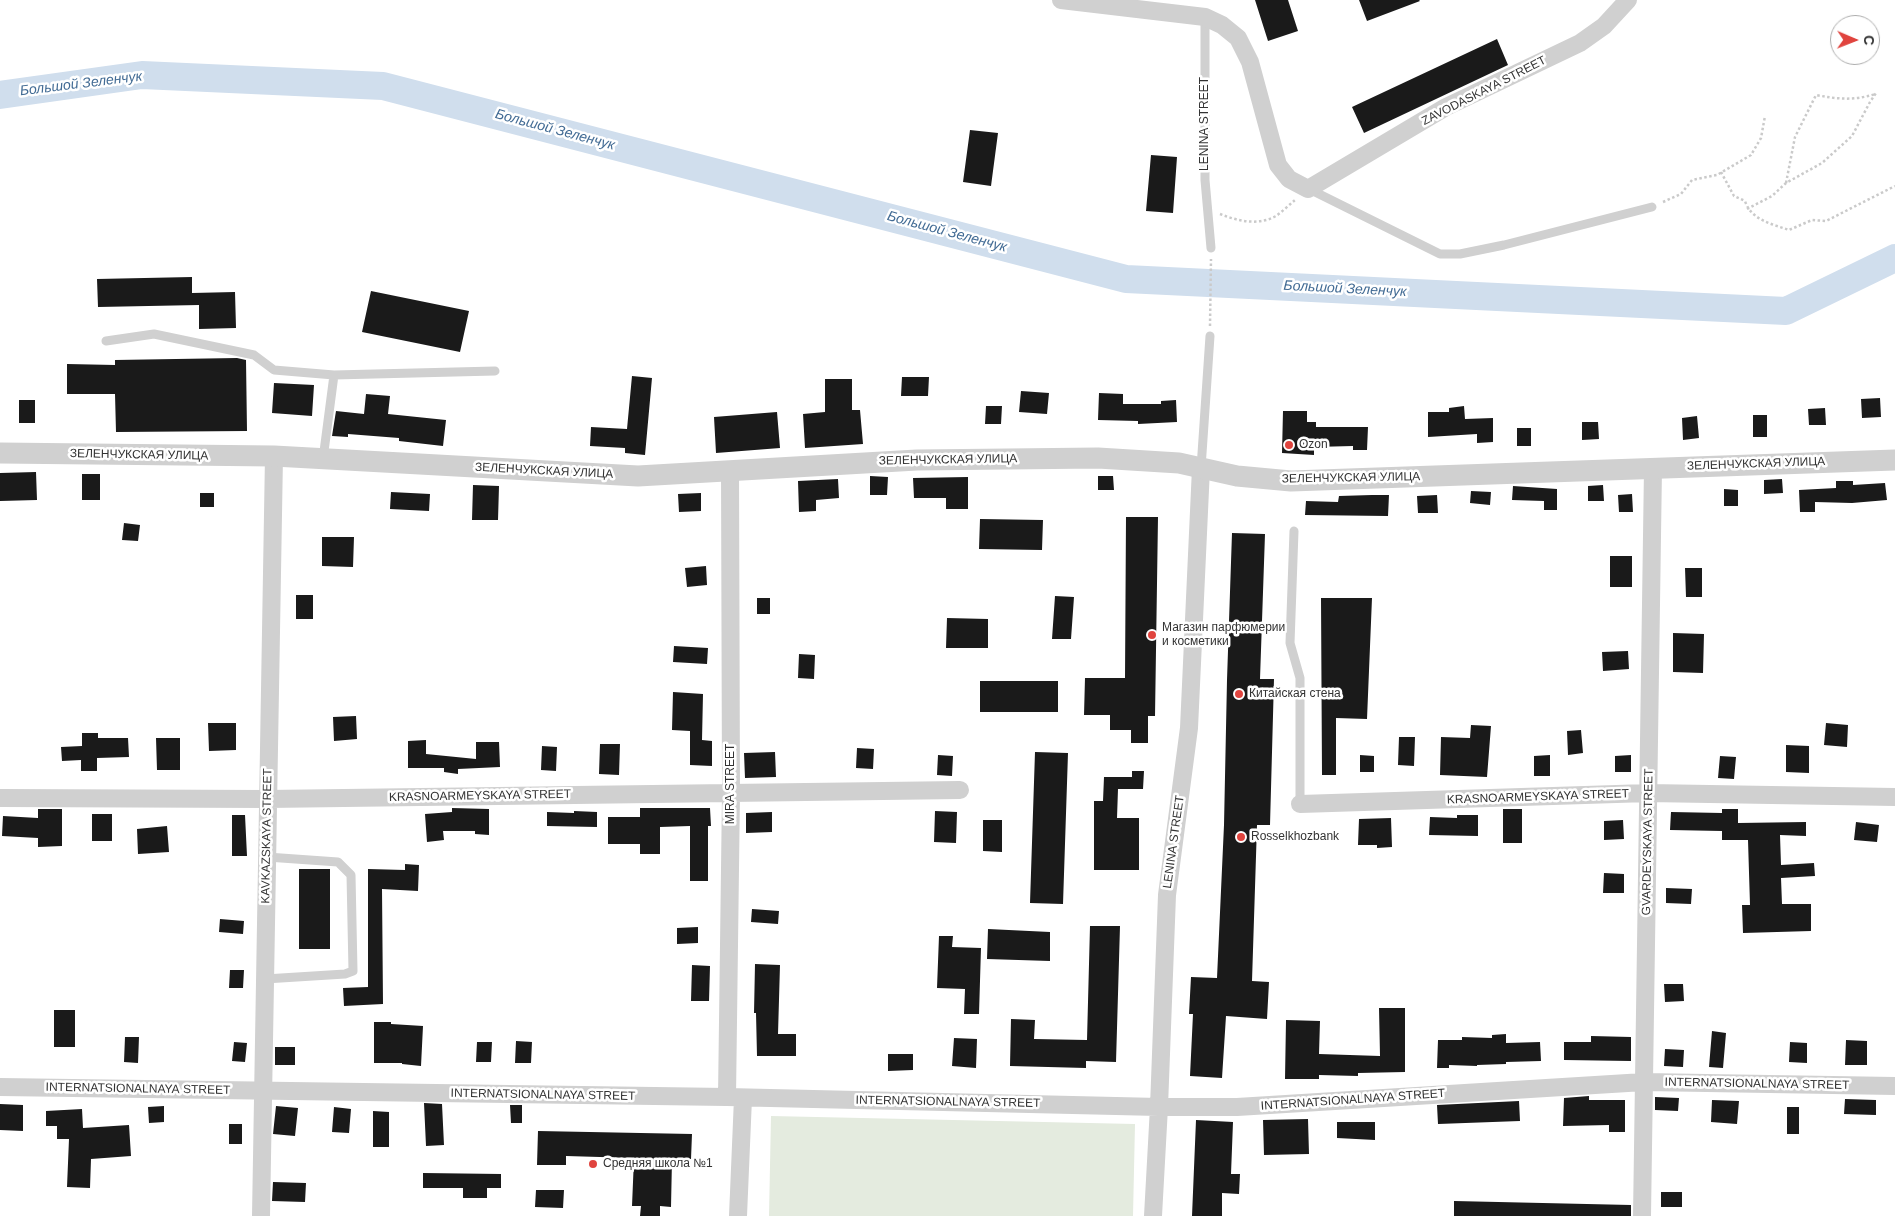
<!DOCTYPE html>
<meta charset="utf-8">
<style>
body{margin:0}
#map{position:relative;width:1895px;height:1216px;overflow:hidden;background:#fff;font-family:Helvetica,sans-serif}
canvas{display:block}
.north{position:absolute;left:1830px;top:15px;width:50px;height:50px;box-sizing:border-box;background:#fff;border:1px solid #adadad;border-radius:50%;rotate:91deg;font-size:14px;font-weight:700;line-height:20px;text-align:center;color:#333}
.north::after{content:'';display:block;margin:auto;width:18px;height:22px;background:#e0443e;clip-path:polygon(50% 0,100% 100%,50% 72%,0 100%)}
</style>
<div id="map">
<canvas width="1895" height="1216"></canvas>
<div class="north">С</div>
</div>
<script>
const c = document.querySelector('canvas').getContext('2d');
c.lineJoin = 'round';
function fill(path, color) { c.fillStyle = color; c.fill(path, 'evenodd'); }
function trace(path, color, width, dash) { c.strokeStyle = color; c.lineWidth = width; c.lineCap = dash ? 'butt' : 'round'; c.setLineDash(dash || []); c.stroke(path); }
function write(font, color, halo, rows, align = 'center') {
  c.font = font + ' Helvetica,sans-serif'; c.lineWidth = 5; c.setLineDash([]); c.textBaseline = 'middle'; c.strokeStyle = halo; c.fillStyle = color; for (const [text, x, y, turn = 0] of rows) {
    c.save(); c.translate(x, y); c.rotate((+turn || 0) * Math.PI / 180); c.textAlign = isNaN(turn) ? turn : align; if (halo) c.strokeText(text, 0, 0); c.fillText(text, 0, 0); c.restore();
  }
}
fill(new Path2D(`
 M771 1116 1135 1124 1133 1216H769Z`), '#e4ebdf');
trace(new Path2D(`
 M0 95 142 75 383 86 1126 279 1786 311 1895 258`), '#d0deed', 28);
fill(new Path2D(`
 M1255 0H1288L1298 31 1268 41Z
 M1359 0H1419L1420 1 1367 21Z
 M1497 39 1508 65 1364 133 1352 107Z
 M970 130 998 133 991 186 963 182Z
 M1151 155 1177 157 1173 213 1146 211Z
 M192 277V293L235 292 236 328 199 329V305L98 307 97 279Z
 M371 291 469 311 460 352 362 332Z
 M237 358 246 360 247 431 116 432 115 394H67V364L115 365V360Z
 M632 376 652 378 645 455 625 453V448L590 446 591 427 627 429Z
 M902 377H929L928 396H901Z
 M825 379H852V410H860L863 444 805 448 803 414 825 412Z
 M274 383 314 385 312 416 272 413Z
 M1021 391 1049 393 1047 414 1019 412Z
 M1099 393 1123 394V404H1161V401L1176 400 1177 422 1138 424V421L1098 420Z
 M366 394 390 396 388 414 446 420 443 446 399 441V438L348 434V437L332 436 336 411 364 414Z
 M1880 398 1881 417 1862 418 1861 399Z
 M19 400H35V423H19Z
 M986 406H1002L1001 424H985Z
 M1464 406 1465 419 1493 418V442L1477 443V434L1428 437V412H1449V408Z
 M1825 408 1826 425H1809L1808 409Z
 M1283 411H1307V422H1316V427H1368L1367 450H1353V446L1314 447V455L1282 453Z
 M777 412 780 448 716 453 714 417Z
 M1753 415H1767V437H1753Z
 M1697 416 1699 438 1683 440 1682 418Z
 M1582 422H1598L1599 439 1582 440Z
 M1517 428H1531V446H1517Z
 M36 472 37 500 0 501V473Z
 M82 474H100V500H82Z
 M870 476 888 477 887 495H870Z
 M1098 476H1113L1114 490H1098Z
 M968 477V509H946V498H914L913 478Z
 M838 479 839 498 816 500V511L799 512 798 481Z
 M1782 479 1783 493 1764 494V480Z
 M1836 481H1853V485L1885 483 1887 500 1852 503 1815 502V512H1800L1799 490 1836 488Z
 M473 485 499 486 498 520H472Z
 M1603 485 1604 501H1588V486Z
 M1513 486 1557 489V510H1544V501L1512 500Z
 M1724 489 1738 490V506H1724Z
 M1471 491 1491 492 1490 505 1470 503Z
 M391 492 430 494 429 511 390 509Z
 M200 493H214V507H200Z
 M701 493V511L679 512 678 494Z
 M1632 494 1633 512H1619L1618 495Z
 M1372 495H1389L1388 516 1305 515 1306 501 1338 502 1339 496Z
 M1437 495 1438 513H1418L1417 496Z
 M1126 517H1158L1155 716H1148V743H1131V730H1110V715H1084L1085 678H1125Z
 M980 519 1043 520 1042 550 979 549Z
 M124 523 140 525 138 541 122 540Z
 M1232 533 1265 534 1260 679H1274L1270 825H1257L1252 981 1269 982 1267 1019 1226 1016 1222 1078 1190 1076 1193 1014H1189L1191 977 1217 978 1224 825 1227 680Z
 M322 537H354L353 567 322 566Z
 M1610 556H1632V587H1610Z
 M706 566 707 585 687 587 685 568Z
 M1685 568H1702V597H1686Z
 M296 595H313V619H296Z
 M1055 596 1074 597 1071 639H1052Z
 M757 598H770V614H757Z
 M1321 598H1372L1367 719 1336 718V775H1322Z
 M947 618 988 619V648H946Z
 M1673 633 1704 634 1703 673 1673 672Z
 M674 646 708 648 707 664 673 662Z
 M1628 651 1629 669 1603 671 1602 652Z
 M799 654 815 655 814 679 798 678Z
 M980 681H1058V712H980Z
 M673 692 703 694 702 740 712 741V766L690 765V731L672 730Z
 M356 716 357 739 334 741 333 717Z
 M208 723H236V750L209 751Z
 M1826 723 1848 725 1847 747 1824 745Z
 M1471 725 1491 726 1487 777 1440 775 1441 737 1470 738Z
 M1581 730 1583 753 1568 755 1567 731Z
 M82 733H98V738H128L129 757 97 758V771H81V760L62 761 61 747 82 746Z
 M1399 737H1415L1414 766 1398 765Z
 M156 738H180V770H157Z
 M426 740V754L476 759V742H499L500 767 458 769V774L444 772V768H408V741Z
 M600 744H620L619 775 599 774Z
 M1786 745 1809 746V773L1786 772Z
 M542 746 557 747 556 771 541 770Z
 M857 748 874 749 873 769 856 768Z
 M775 752 776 777 745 778 744 753Z
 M1035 752 1068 753 1063 904 1030 903Z
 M938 755 953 756 952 776 937 775Z
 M1360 755 1374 756V772H1360Z
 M1550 755V776H1534V756Z
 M1631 755V772H1615V756Z
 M1720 756 1736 757 1734 779 1718 778Z
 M1132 771H1144L1143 789H1118L1117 818H1139V870H1094V801H1103L1104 777H1132Z
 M452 808 489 809V835L475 834V831H443L444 840 427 842 425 814 452 812Z
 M640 808H710L711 826H708V881H690V826L660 827V854H640V844H608V817H640Z
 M38 809H62V846L38 847V838L2 836 3 816 38 818Z
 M1503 809H1522V843H1503Z
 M1722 809H1738V823L1806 822V836L1780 835 1781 865 1814 863 1815 876 1781 878 1782 904H1811V931L1743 933 1742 905H1750L1748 840H1722V831L1670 830 1671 812 1722 813Z
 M574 811 597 812V827L547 826V812L574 813Z
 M935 811 957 812 956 843 934 842Z
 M772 812V832L746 833V813Z
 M92 814H112V841H92Z
 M232 815H245L247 856H232Z
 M1457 815H1478V836L1429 835 1430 817 1457 818Z
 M1391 818 1392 847 1377 848V845H1358L1359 819Z
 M983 820H1002V852L983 851Z
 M1623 820 1624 839 1604 840V821Z
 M1856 822 1879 825 1877 842 1854 840Z
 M167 826 169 852 138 854 137 829Z
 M405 864 419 865 418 891 382 889 383 1004 344 1006 343 988 368 987V869L405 870Z
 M299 869H330V949H299Z
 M1604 873 1624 874V893H1603Z
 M1666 888 1692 889 1691 904 1666 903Z
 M752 909 779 911 778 924 751 922Z
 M220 919 244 921 243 934 219 932Z
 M1090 926H1120L1116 1062 1086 1061V1068L1010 1066 1011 1019 1035 1020 1034 1039 1087 1040Z
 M698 927V943L677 944V928Z
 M988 929 1050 932V961L987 959Z
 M939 936H953L952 947 981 948 979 1014H964L965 989 937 988Z
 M755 964 780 965 778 1034H796V1056H757L756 1013H754Z
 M692 965 710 966 709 1001H691Z
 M230 970H244L243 988H229Z
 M1664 984H1683L1684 1001 1665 1002Z
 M1379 1008H1405V1072L1358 1073V1076L1319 1075V1079H1285L1286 1020 1320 1021 1319 1054 1380 1056Z
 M54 1010H75V1047H54Z
 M374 1022H391V1024L423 1026 421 1066 402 1064V1063H374Z
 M1712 1031 1726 1033 1723 1068 1709 1067Z
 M1506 1034V1043L1540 1042 1541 1061 1506 1062V1064L1477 1065V1066L1449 1065V1068H1437L1438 1040H1462V1037L1492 1038V1035Z
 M1591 1036 1631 1037V1061L1564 1060V1042H1591Z
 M125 1037H139L138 1063 124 1062Z
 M954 1038 977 1039 976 1068 952 1066Z
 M1846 1040 1867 1041V1065H1845Z
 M516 1041 532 1042 531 1063H515Z
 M234 1042 247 1043 245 1062 232 1061Z
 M477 1042H492L491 1062H476Z
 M1790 1042 1807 1043V1063L1789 1062Z
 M275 1047H295V1065H275Z
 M1665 1049 1684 1050 1683 1067 1664 1066Z
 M888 1054H913V1070L888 1071Z
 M1589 1096V1100H1625V1132H1609V1125L1563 1126 1564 1098Z
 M1655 1097 1679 1098 1678 1111 1655 1110Z
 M1845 1099 1876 1100V1115L1844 1114Z
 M1712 1100 1739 1101 1737 1124 1711 1122Z
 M1519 1101 1520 1121 1438 1124 1437 1105Z
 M424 1103 442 1104 444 1145 426 1146Z
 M0 1104 23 1105V1131L0 1130Z
 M510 1105H522V1123H511Z
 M164 1106V1122L149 1123 148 1107Z
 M276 1106 298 1108 295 1136 273 1134Z
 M334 1107 351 1109 349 1133 332 1132Z
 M1787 1107H1799V1134H1787Z
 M82 1109 83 1128 129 1125 131 1156 91 1159 90 1188 67 1187 69 1139H57V1126H46V1111Z
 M373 1111 389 1112V1147H373Z
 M1308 1119 1309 1154 1264 1155 1263 1120Z
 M1196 1120 1233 1122 1231 1174H1240L1239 1194 1222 1193V1216H1192Z
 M1337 1122H1375V1140L1337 1138Z
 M229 1124H242V1144H229Z
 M538 1131 692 1134 691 1159H672L671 1207 660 1206V1216H640L641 1206H632L634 1158 566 1156V1165H537Z
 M423 1173 501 1174V1188H487V1198H463V1188H423Z
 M273 1182 306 1183 305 1202 272 1201Z
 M536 1190H564L563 1208 535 1207Z
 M1661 1192H1682V1207H1661Z
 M1454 1201 1631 1205V1216H1454Z`), '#1a1a1a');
trace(new Path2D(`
 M1721 172 1734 196 1745 201C1751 220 1772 224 1789 230L1812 220 1826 221 1895 186
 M1786 183 1795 137 1816 95C1837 99 1854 101 1875 94
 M1663 202 1681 194 1692 180 1717 175 1751 155 1761 138 1765 116
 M1747 209 1772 196 1786 183 1822 163 1852 136 1870 102 1876 93
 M1220 214C1238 221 1258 226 1276 216 1282 212 1289 205 1295 200
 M1210 326 1211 259`), '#cacaca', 2.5, [2.5, 2.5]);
trace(new Path2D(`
 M1205 17V180L1211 248
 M1309 189 1440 254H1460L1504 245 1652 207
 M106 341 154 334 254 355 274 370 334 375
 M323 459 334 375 495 371
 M1201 468 1210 336
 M1294 531 1290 643 1300 678V804
 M265 979 345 974 353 971 351 875 338 862 267 857`), '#d0d0d0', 9);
trace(new Path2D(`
 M1061 0 1205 17 1222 25 1238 38 1250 62 1278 165 1289 179 1308 189 1446 107 1580 43 1604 26 1628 0
 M0 798 267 799 960 790
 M1300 804 1648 793 1895 797
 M0 1087 727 1097 1159 1107H1237L1644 1082 1895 1086
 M727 1097 731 793 730 470
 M261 1216 274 456
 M738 1216 743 1098
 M1153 1216 1159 1107 1167 895 1189 728 1201 468
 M1642 1216 1653 468`), '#d0d0d0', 18);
trace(new Path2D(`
 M0 453 274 456 638 476 917 460 1098 458 1179 463 1237 476 1291 481 1895 460`), '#d0d0d0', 21);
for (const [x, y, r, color] of [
 [1289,445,5,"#e0443e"],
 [1152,635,5,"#e0443e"],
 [1239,694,5,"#e0443e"],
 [1241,837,5,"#e0443e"],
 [593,1164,5,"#e0443e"]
]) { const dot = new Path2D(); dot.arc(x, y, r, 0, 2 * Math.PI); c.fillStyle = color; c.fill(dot); trace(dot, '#fff', 2); }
write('12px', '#333', '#fff', [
 ["ZAVODASKAYA STREET",1484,91,-27],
 ["LENINA STREET",1205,124,-90],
 ["ЗЕЛЕНЧУКСКАЯ УЛИЦА",139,455,1],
 ["ЗЕЛЕНЧУКСКАЯ УЛИЦА",948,460,-1],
 ["ЗЕЛЕНЧУКСКАЯ УЛИЦА",1756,464,-2],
 ["ЗЕЛЕНЧУКСКАЯ УЛИЦА",544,471,3],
 ["ЗЕЛЕНЧУКСКАЯ УЛИЦА",1351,478,-1],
 ["MIRA STREET",731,784,-90],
 ["KRASNOARMEYSKAYA STREET",480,796,-1],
 ["KRASNOARMEYSKAYA STREET",1538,797,-2],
 ["KAVKAZSKAYA STREET",267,836,-89],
 ["LENINA STREET",1174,842,-82],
 ["GVARDEYSKAYA STREET",1648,842,-89],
 ["INTERNATSIONALNAYA STREET",1757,1084,1],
 ["INTERNATSIONALNAYA STREET",138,1089,1],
 ["INTERNATSIONALNAYA STREET",543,1095,1],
 ["INTERNATSIONALNAYA STREET",1353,1100,-4],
 ["INTERNATSIONALNAYA STREET",948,1102,1]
]);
write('12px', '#333', '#fff', [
 ["Ozon",1299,445],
 ["Магазин парфюмерии",1162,628],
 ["и косметики",1162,642],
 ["Китайская стена",1249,694],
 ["Rosselkhozbank",1251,837],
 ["Средняя школа №1",603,1164]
], 'left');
write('italic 14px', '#426b94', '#fff', [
 ["Большой Зеленчук",81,84,-7],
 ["Большой Зеленчук",555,130,15],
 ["Большой Зеленчук",947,232,15],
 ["Большой Зеленчук",1345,289,3]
]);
</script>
